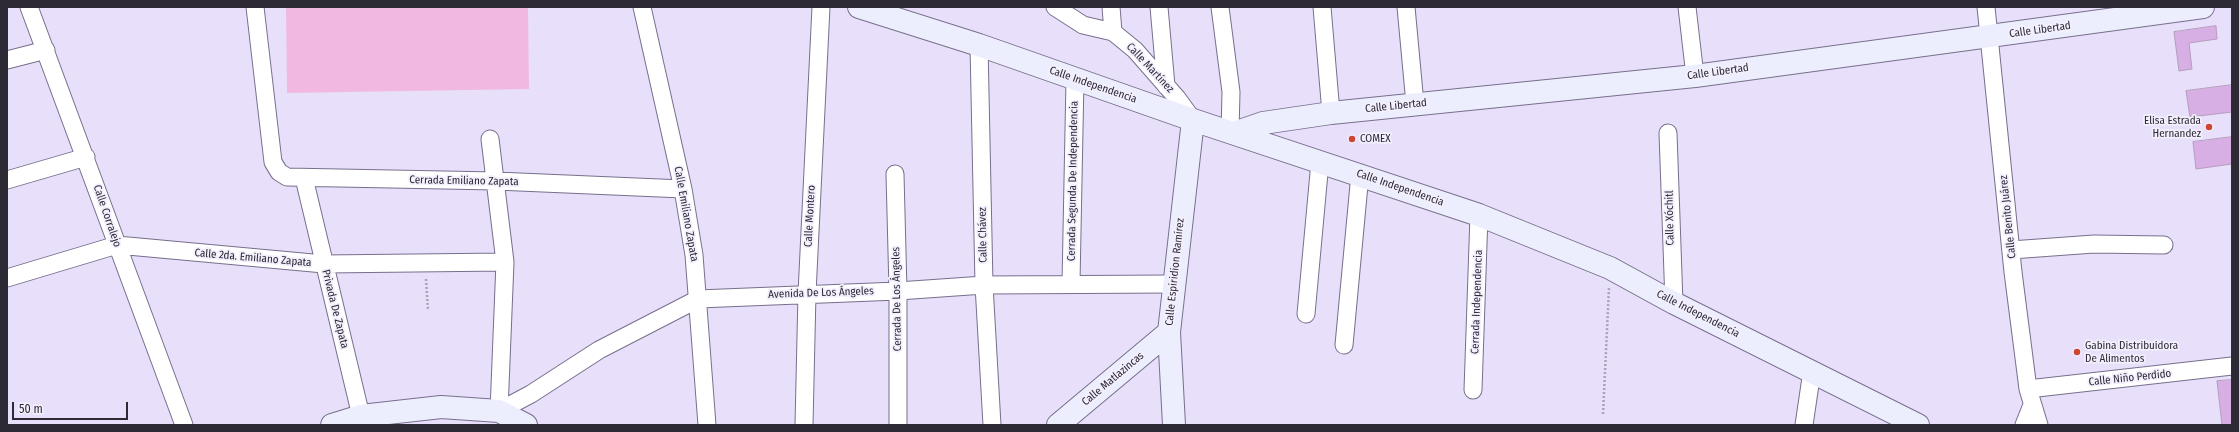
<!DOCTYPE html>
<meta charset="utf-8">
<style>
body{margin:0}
#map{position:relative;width:2239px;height:432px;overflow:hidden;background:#e8dffb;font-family:"Fira Sans Condensed",sans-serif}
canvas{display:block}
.frame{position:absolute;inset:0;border:8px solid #2d2935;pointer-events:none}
.scale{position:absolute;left:12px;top:402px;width:116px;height:18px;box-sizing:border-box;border:2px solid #2d2935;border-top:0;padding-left:5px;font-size:12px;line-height:14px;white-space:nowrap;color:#2d2935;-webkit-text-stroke:3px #f3effd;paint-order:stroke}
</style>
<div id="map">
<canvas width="2239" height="432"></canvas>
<div class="frame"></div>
<div class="scale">50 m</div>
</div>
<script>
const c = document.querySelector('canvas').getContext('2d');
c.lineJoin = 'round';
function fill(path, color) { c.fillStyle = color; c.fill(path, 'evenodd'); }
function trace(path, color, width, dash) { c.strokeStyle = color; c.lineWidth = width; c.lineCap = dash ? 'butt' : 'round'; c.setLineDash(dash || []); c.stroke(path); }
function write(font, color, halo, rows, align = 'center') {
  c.font = font + ' "Fira Sans Condensed",sans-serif'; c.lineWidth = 3.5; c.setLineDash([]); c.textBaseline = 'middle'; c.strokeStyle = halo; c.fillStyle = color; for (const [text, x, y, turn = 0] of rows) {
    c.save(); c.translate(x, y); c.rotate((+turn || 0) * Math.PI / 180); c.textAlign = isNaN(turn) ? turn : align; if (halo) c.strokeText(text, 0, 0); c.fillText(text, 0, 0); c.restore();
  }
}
fill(new Path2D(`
 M286 7H528L529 89 287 93Z`), '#f1b9e2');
const building = new Path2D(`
 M2216 26 2217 39 2189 43 2192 69 2179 71 2174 32Z
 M2232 85V112L2190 117 2186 91Z
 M2232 137V164L2196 169 2193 142Z
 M2232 380V425H2222L2217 381Z`);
fill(building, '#d8afe5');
trace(building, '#b49ebb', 1);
const street = new Path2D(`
 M29 7 184 425
 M255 7 273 162 279 172 287 177 496 181 683 189
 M642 7 683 189 694 255 707 425
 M1055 7 1083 25 1113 32 1135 50 1177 98 1193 120
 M1111 7 1113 32
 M1159 7 1166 86
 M1220 7 1231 92 1230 132
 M1322 7 1331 113
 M1406 7 1415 104
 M1687 7 1695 76
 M1986 7 2013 272 2028 389 2039 425
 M979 45 984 285 992 425
 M7 60 46 50
 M1668 133 1674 303
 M490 139 505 262 499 411
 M895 174 898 291V425
 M304 178 361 416
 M7 180 86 157
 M2011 250 2094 244 2164 245
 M7 278 117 245 324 264 505 262
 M1071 283 1075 79
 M1306 314 1320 162
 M1344 345 1360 174
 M2028 389 2232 366
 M1473 390 1479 215
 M499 411 531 394 599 350 698 299 898 291 984 285 1173 284
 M804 425 807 293 821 7
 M1804 425 1812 371
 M2024 425 2032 405`);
const secondary = new Path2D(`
 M859 7 979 45 1193 120 1479 215 1610 268 1674 303 1918 425
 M1234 133 1263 123 1331 113 1695 76 2203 7
 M332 425 361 416 441 407 499 411 526 425
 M1058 425 1169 332
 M1174 425 1169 332 1193 120`);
trace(street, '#786f8c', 19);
trace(secondary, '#786f8c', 24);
trace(new Path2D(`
 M426 279 428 311
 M1603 414 1609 288`), '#a9a2b8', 2.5, [2, 2]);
trace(street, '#fff', 17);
trace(secondary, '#edeefd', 22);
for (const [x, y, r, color] of [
 [2209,127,4,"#d04432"],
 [1352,139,4,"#d04432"],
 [2077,352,4,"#d04432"]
]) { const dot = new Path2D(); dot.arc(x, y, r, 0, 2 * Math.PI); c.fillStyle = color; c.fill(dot); trace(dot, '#f3effd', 1.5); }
write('11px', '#2d2935', '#f3effd', [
 ["Calle Libertad",2040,30,-8],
 ["Calle Martínez",1150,68,47],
 ["Calle Libertad",1718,72,-8],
 ["Calle Independencia",1093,85,19],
 ["Calle Libertad",1396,106,-6],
 ["Cerrada Emiliano Zapata",464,181,1],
 ["Cerrada Segunda De Independencia",1073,181,-89],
 ["Calle Independencia",1400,188,19],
 ["Calle Emiliano Zapata",686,214,80],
 ["Calle Corralejo",107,216,71],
 ["Calle Montero",810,216,-87],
 ["Calle Benito Juárez",2008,217,-96],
 ["Calle Xóchitl",1670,218,-91],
 ["Calle Chávez",983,235,-91],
 ["Calle 2da. Emiliano Zapata",253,258,5],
 ["Calle Espiridion Ramírez",1175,272,-84],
 ["Avenida De Los Ángeles",821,293,-2],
 ["Cerrada De Los Ángeles",897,299,-91],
 ["Cerrada Independencia",1477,302,-88],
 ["Privada De Zapata",335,309,76],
 ["Calle Independencia",1698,314,27],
 ["Calle Niño Perdido",2130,378,-6],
 ["Calle Matlazincas",1113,379,-40]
]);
write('11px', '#2d2935', '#f3effd', [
 ["Elisa Estrada",2201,121,"right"],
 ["Hernandez",2201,134,"right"],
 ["COMEX",1360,139],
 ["Gabina Distribuidora",2085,346],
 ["De Alimentos",2085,359]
], 'left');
</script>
